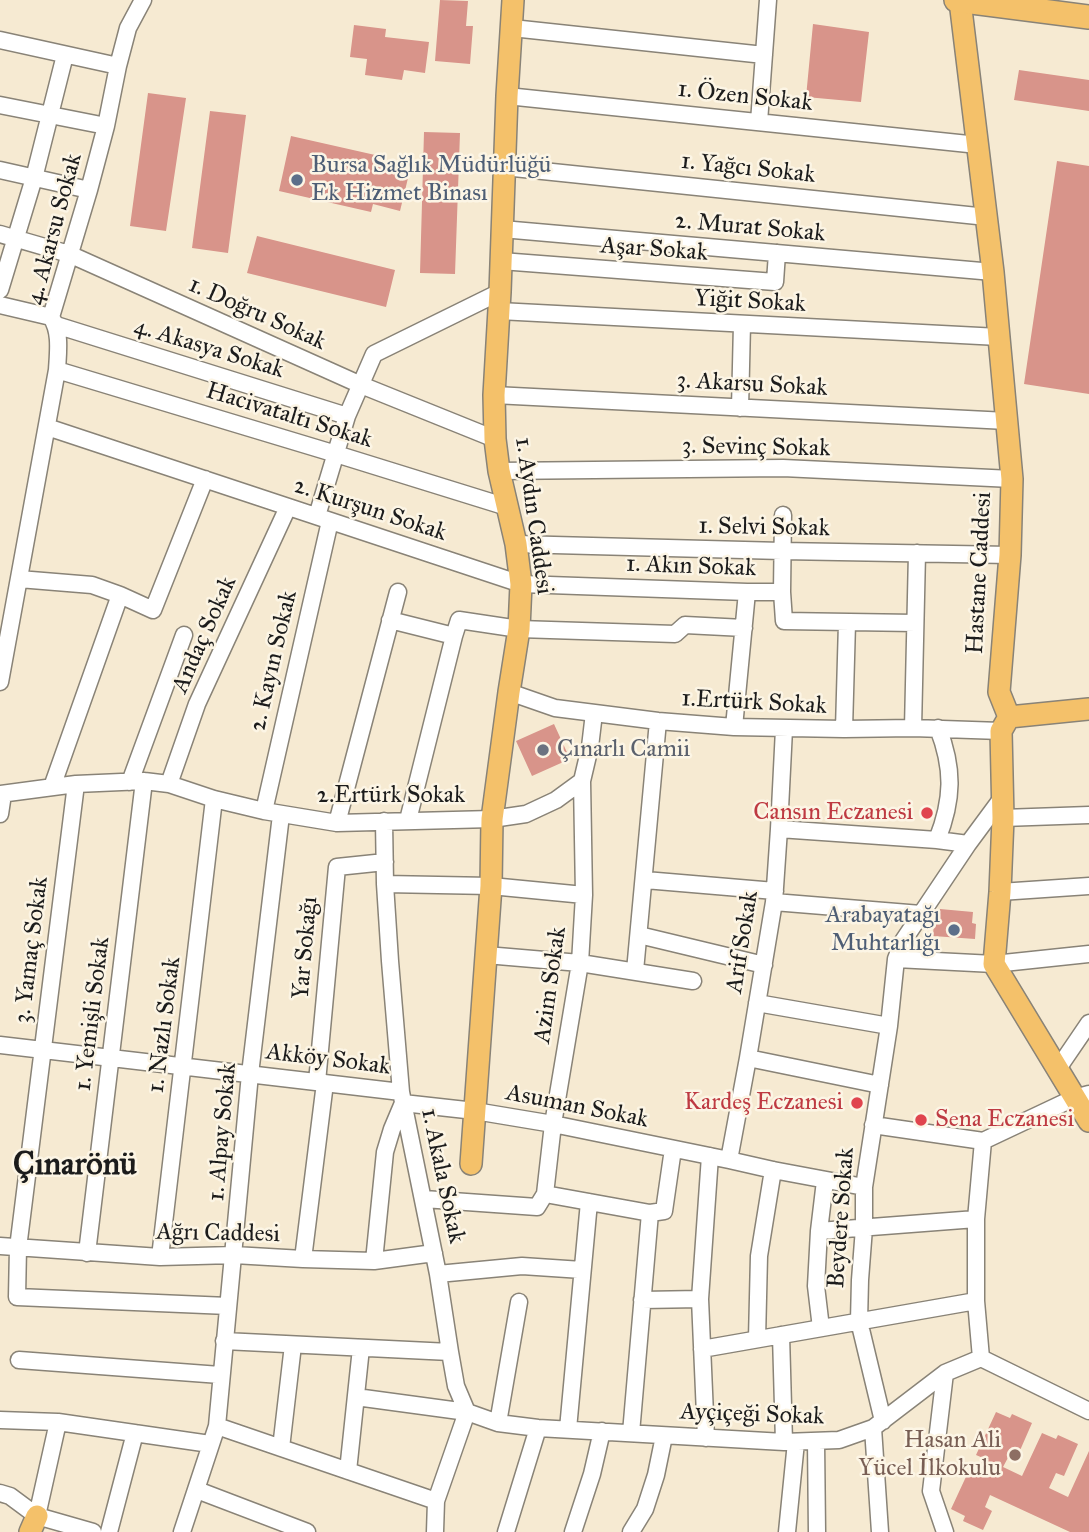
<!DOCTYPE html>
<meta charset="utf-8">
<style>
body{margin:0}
canvas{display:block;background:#f6ead2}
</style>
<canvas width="1089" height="1532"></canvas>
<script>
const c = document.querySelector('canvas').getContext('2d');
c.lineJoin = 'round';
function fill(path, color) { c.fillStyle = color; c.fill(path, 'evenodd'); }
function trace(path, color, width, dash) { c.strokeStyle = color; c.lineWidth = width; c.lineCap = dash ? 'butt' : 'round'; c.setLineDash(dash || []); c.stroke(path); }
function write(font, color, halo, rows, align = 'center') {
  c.font = font + ' "IM FELL Great Primer",serif'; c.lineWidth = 5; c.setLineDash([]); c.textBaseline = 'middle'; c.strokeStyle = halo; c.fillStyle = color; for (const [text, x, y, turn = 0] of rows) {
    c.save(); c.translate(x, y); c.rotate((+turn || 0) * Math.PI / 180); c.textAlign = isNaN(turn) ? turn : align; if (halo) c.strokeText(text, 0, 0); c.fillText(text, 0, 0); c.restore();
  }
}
fill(new Path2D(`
 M440 0 468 1 466 26H473L470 64 435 61Z
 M813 24 869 32 861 102 806 97Z
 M354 25 386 29 385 37 429 42 425 73 404 70 402 80 365 75 367 59 350 57Z
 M1019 70 1089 80V111L1014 100Z
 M148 93 186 98 166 231 130 226Z
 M210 111 246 115 228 253 192 248Z
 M424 132 460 133 455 274 420 273Z
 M291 136 384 157 382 167 409 174 400 211 373 204 371 212 279 191Z
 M1057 161 1089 166V394L1024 384Z
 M257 236 395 270 386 307 247 273Z
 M554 724 570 759 532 776 516 741Z
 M940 909 973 912 972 923 976 924 975 939 933 936 934 920H939Z
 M996 1412 1010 1418 1012 1414 1032 1423 1018 1455 1011 1452 1003 1467 1022 1476 1042 1433 1056 1439 1058 1435 1078 1444 1064 1476 1056 1473 1049 1488 1068 1497 1089 1451V1532H1070L990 1495 985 1507 992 1511 983 1530 963 1521 965 1516 951 1509 971 1466 978 1469 983 1458 976 1455Z`), '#d8948a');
const minor = new Path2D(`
 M512 28 764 55
 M0 40 118 66
 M507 96 978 145
 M0 105 106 126
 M759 122 768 0
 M504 167 987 217
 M0 170 89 190
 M502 229 993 272
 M0 234 69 254 361 385 495 439
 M501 261 775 282 777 253
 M0 290 34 178 65 55
 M0 305 51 317
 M499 311 999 337
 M56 325 347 416
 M57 370 336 454 507 507
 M494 395 1007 421
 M740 408 742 324
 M47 427 521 584 747 592H782L783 515
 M499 471 783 468 1012 479
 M317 516 347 416 374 354 500 292
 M516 544 782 551 1010 555
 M19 579 92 585 120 595
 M782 592 784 621 915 623
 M390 620 454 636 459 620 519 629 675 634 685 625 744 628
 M0 682 57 370C58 352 61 332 51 317L89 190 106 126 118 66 128 28 143 0
 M509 692 555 708 658 721 734 727 844 729 913 728 1001 731
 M734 727 747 592
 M913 728 917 553
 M844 729 847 623
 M130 782 184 635
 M76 784 18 1248 17 1297 228 1306
 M169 784 197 704 288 507
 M52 787 120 595 153 610 205 479
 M0 794 76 784 144 781 169 784 214 799 264 811 337 823 492 819 526 814 556 800 582 781 590 747 594 713
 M264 811 330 521
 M0 814 3 794
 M1003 818 1089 815
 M408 820 454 636
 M384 821 385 884 390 961 401 1092 438 1274 450 1352 456 1386 467 1412 436 1501 435 1532
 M337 823 398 592
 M779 829 937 840 968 844
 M937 840C953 800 954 769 938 728
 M645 880 775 891
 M385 884 491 886 584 895
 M1000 892 1089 886
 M774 902 921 914
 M639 935 764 965
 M486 955 580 963 693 981
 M896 959 994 964 1089 954
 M635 971 658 721
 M757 1003 889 1026
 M0 1045 401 1092
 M748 1058 880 1085
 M1057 1070 1089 1023
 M317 1082 337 867 385 862
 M873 1125 983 1141 1074 1098 1089 1094
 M729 1160 748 1058 774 902 779 829 784 729
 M545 1194 553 1124 580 963 584 895 582 781
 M424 1199 537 1207 545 1194 650 1213 664 1211 673 1149
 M819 1231 976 1219
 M0 1246 160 1257 234 1255 303 1259 374 1261 434 1253
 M87 1253 144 781
 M160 1257 214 799
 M303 1259 325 1083
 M374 1261 385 1152 392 1129 403 1103 475 1111 553 1124 729 1160 773 1170 864 1187
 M438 1274 522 1266 582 1270
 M642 1300 700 1299
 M821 1328 816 1286 819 1231 825 1181
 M781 1335 784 1442
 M757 1339 759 1256 773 1170
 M224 1341 450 1352
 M702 1349 976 1301
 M981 1358 976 1301V1219L983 1141
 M981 1358 1089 1411
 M19 1360 220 1375
 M356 1397 467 1412 498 1423 538 1428 784 1442 839 1440 873 1428 945 1373 981 1358
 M0 1420 58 1422 210 1444
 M883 1421 859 1321 860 1280 864 1228V1187L889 1026 896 959 903 941 968 844 1002 798
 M498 1423 519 1302
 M217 1426 436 1501
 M873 1428 880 1532
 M568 1429 589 1202
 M631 1433 650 1213
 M706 1438 700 1299 710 1156
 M816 1441 817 1532
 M281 1448 293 1345
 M348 1471 361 1348
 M197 1490 307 1532
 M0 1493 10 1496 37 1516 93 1532
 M37 1516 58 1422
 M109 1532 135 1433
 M182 1532 217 1426 250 1074 281 815
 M506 1532 538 1428
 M573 1532 592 1474 602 1431
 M631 1532 645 1509 656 1475 664 1436
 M787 1532 796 1442
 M945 1532 931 1491 945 1373`);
const major = new Path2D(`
 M960 1 993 272 1012 479 1010 555 999 692 1009 717 1001 731 1003 818 1000 892 994 964 1089 1121
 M1009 717 1089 709
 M471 1164 491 886 492 819 509 692 519 629 521 584 516 544 499 471 495 439 494 395 500 292 507 96 513 0
 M30 1532 37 1516`);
const highway = new Path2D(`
 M956 0 1089 17`);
trace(minor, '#898377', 19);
trace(major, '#898377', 24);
trace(highway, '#898377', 26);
trace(minor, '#fff', 16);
trace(major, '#f4c16a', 21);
trace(highway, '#f4c16a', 23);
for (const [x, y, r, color] of [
 [297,180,7,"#5c6f8a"],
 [543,750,7,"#6b7280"],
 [927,813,7,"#e0444e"],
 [954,930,7,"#5c6f8a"],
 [857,1103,7,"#e0444e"],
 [921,1120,7,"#e0444e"],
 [1015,1455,7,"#8d6e63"]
]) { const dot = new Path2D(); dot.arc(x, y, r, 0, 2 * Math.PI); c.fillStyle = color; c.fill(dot); trace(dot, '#fcf5e5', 2.5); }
write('24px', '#1c1c1c', '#fcf5e5', [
 ["1. Özen Sokak",745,97,6],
 ["1. Yağcı Sokak",748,169,6],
 ["2. Murat Sokak",750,228,5],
 ["4. Akarsu Sokak",55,229,-75],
 ["Aşar Sokak",654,250,4],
 ["Yiğit Sokak",750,302,3],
 ["1. Doğru Sokak",257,314,24],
 ["4. Akasya Sokak",209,349,17],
 ["3. Akarsu Sokak",752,385,3],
 ["Hacivataltı Sokak",289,416,17],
 ["3. Sevinç Sokak",756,448,1],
 ["2. Kurşun Sokak",370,510,18],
 ["1. Aydın Caddesi",533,516,82],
 ["1. Selvi Sokak",764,528,1],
 ["1. Akın Sokak",691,567,2],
 ["Hastane Caddesi",980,573,-87],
 ["Andaç Sokak",205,635,-66],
 ["2. Kayın Sokak",274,661,-77],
 ["1.Ertürk Sokak",754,703,3],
 ["2.Ertürk Sokak",391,796],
 ["Arif Sokak",743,942,-81],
 ["Yar Sokağı",306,948,-85],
 ["3. Yamaç Sokak",32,950,-83],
 ["Azim Sokak",551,985,-82],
 ["1. Yemişli Sokak",93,1014,-83],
 ["1. Nazlı Sokak",165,1025,-83],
 ["Akköy Sokak",328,1060,7],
 ["Asuman Sokak",577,1107,11],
 ["1. Alpay Sokak",223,1132,-85],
 ["1. Akala Sokak",442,1176,78],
 ["Beydere Sokak",842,1218,-86],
 ["Ağrı Caddesi",218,1234,1],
 ["Ayçiçeği Sokak",752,1415,2]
]);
write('24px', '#4e5e75', '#fcf5e5', [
 ["Bursa Sağlık Müdürlüğü",311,166],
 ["Ek Hizmet Binası",311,194],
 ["Arabayatağı",940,916,"right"],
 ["Muhtarlığı",940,944,"right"]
], 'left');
write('24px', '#5b616d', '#fcf5e5', [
 ["Çınarlı Camii",557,750]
], 'left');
write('24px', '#be3a42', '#fcf5e5', [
 ["Cansın Eczanesi",913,813],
 ["Kardeş Eczanesi",843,1103],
 ["Sena Eczanesi",935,1120,"left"]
], 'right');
write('24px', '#785e54', '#fcf5e5', [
 ["Hasan Ali",1001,1441],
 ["Yücel İlkokulu",1001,1469]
], 'right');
write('bold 32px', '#1c1c1c', '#fcf5e5', [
 ["Çınarönü",75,1166]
]);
</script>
